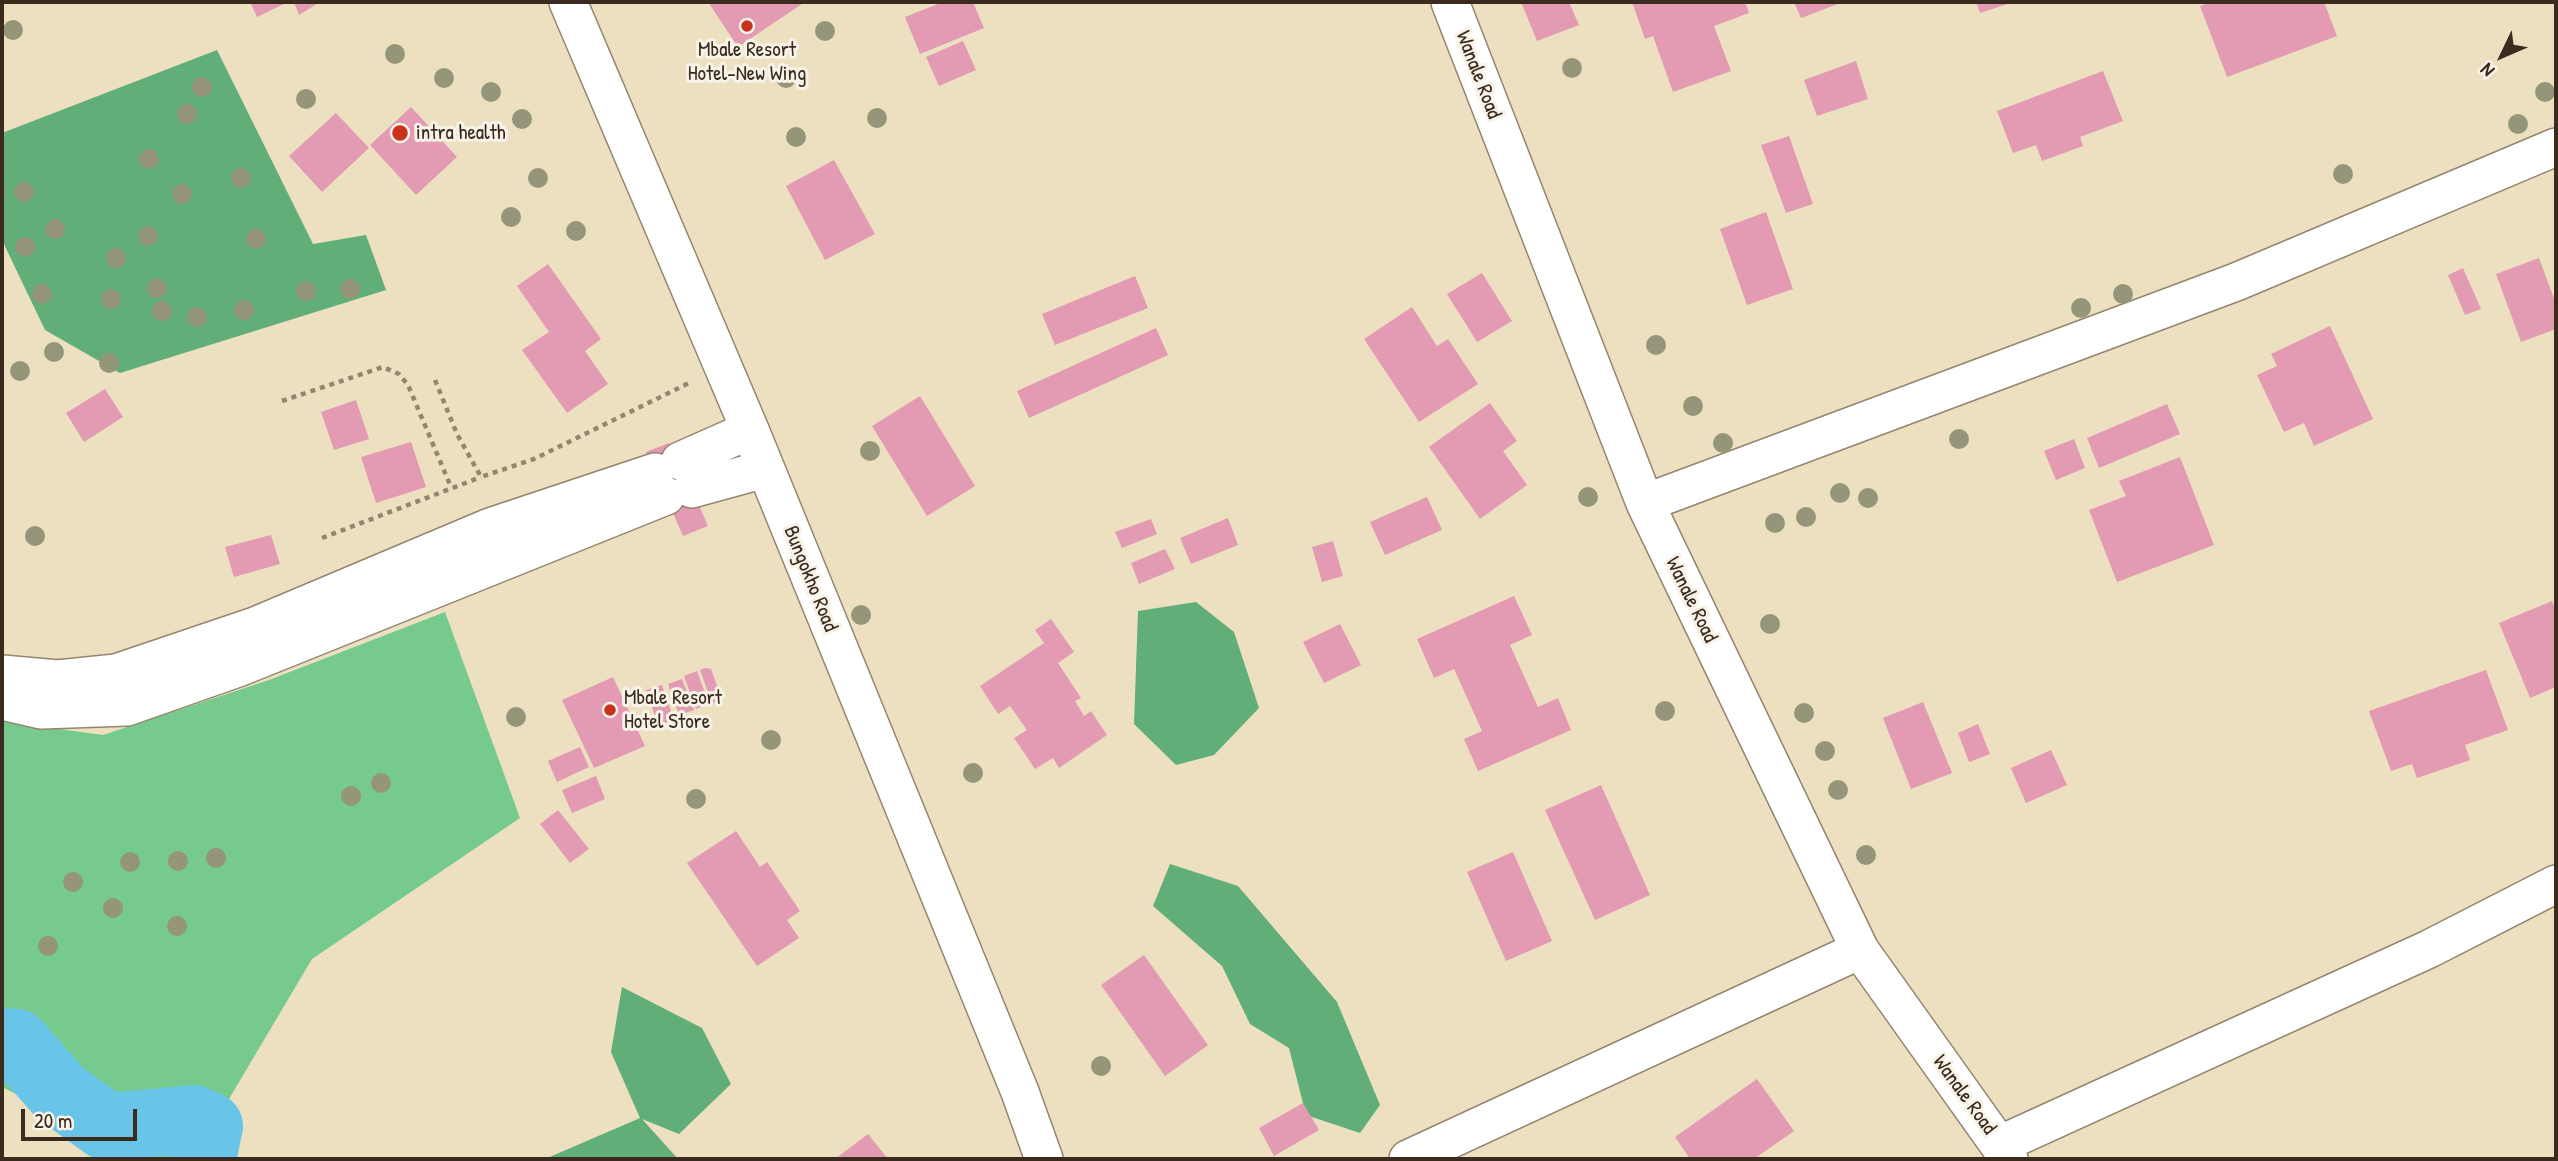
<!DOCTYPE html>
<style>
body{margin:0}
#map{position:relative;width:2558px;height:1161px;overflow:hidden;background:#ece0c0;font-family:"Patrick Hand",sans-serif}
canvas{display:block}
.frame{position:absolute;inset:0;border:4px solid #3b2a1e;pointer-events:none}
.north{position:absolute;left:2467px;top:21px;width:70px;height:70px;-webkit-text-stroke:5px #f7f3e8;paint-order:stroke;rotate:226deg;font-size:19px;font-weight:700;line-height:28px;text-align:center;color:#3b2a1e}
.north::after{content:'';display:block;margin:auto;width:24px;height:32px;background:#3b2a1e;clip-path:polygon(50% 0,100% 100%,50% 72%,0 100%)}
.scale{position:absolute;left:21px;top:1109px;width:116px;height:32px;box-sizing:border-box;border:4px solid #3b2a1e;border-top:0;padding-left:9px;font-size:21px;line-height:24px;white-space:nowrap;color:#3b2a1e;-webkit-text-stroke:5px #f7f3e8;paint-order:stroke}
</style>
<div id="map">
<canvas width="2558" height="1161"></canvas>
<div class="frame"></div>
<div class="north">N</div>
<div class="scale">20 m</div>
</div>
<script>
const c = document.querySelector('canvas').getContext('2d');
c.lineJoin = 'round';
function fill(path, color) { c.fillStyle = color; c.fill(path, 'evenodd'); }
function trace(path, color, width, dash) { c.strokeStyle = color; c.lineWidth = width; c.lineCap = dash ? 'butt' : 'round'; c.setLineDash(dash || []); c.stroke(path); }
function write(font, color, halo, rows, align = 'center') {
  c.font = font + ' "Patrick Hand",sans-serif'; c.lineWidth = 6; c.setLineDash([]); c.textBaseline = 'middle'; c.strokeStyle = halo; c.fillStyle = color; for (const [text, x, y, turn = 0] of rows) {
    c.save(); c.translate(x, y); c.rotate((+turn || 0) * Math.PI / 180); c.textAlign = isNaN(turn) ? turn : align; if (halo) c.strokeText(text, 0, 0); c.fillText(text, 0, 0); c.restore();
  }
}
fill(new Path2D(`
 M445 612 520 818 312 959 207 1136 170 1159H106L38 1105 2 1087V721L103 735 269 680Z`), '#77ca8d');
fill(new Path2D(`
 M217 50 313 244 366 235 386 290 120 373 45 330 2 240V133Z
 M1196 602 1234 632 1259 708 1214 755 1176 765 1134 724 1138 611Z
 M1170 864 1238 886 1337 1002 1380 1105 1360 1133 1306 1115 1289 1048 1250 1024 1222 966 1153 906Z
 M622 987 702 1028 731 1084 679 1134 642 1119 678 1159H545L640 1118 611 1052Z`), '#61ae78');
trace(new Path2D(`
 M2 1042 16 1043 60 1093 107 1127 194 1119 209 1126 202 1159`), '#69c5e7', 68);
fill(new Path2D(`
 M256 2H288L257 17 251 4Z
 M294 2H320L299 15Z
 M708 2H800L802 4 738 47Z
 M943 2H973L984 28 920 54 905 17Z
 M1521 2H1569L1579 25 1537 41Z
 M1632 2H1745L1749 13 1714 26 1731 71 1673 92 1653 36 1645 39Z
 M1794 2H1843L1801 18Z
 M1976 2H2014L1980 13Z
 M2212 2H2324L2337 36 2227 77 2200 6Z
 M963 41 976 70 939 86 926 57Z
 M1856 61 1868 99 1817 116 1804 80Z
 M2103 71 2123 121 2080 137 2083 146 2042 161 2036 145 2013 153 1997 111Z
 M411 107 457 157 416 195 370 145Z
 M336 113 369 148 322 192 289 156Z
 M1789 136 1813 204 1786 213 1761 145Z
 M834 160 875 234 825 260 786 186Z
 M1766 212 1793 289 1747 305 1720 229Z
 M2539 258 2556 304V329L2521 342 2496 274Z
 M548 264 601 339 585 351 608 384 567 413 522 350 549 332 517 286Z
 M2463 268 2481 309 2465 315 2448 275Z
 M1482 273 1512 321 1477 342 1447 294Z
 M1135 276 1148 308 1055 345 1042 314Z
 M1412 307 1437 346 1448 339 1478 384 1419 422 1364 339Z
 M2330 326 2373 419 2314 446 2304 423 2284 432 2257 375 2277 366 2271 354Z
 M1156 328 1168 355 1029 418 1017 391Z
 M105 389 123 417 84 442 66 413Z
 M920 396 975 486 927 516 872 426Z
 M356 400 369 439 334 450 321 412Z
 M1490 403 1517 441 1503 451 1527 485 1480 519 1429 447Z
 M2167 404 2180 434 2099 468 2087 438Z
 M2074 439 2085 468 2056 480 2044 451Z
 M411 442 426 487 376 503 361 457Z
 M669 443 680 461 708 526 683 536 646 452Z
 M2180 457 2214 545 2117 582 2089 510 2126 496 2119 481Z
 M1427 497 1442 530 1385 555 1370 522Z
 M1228 518 1238 545 1191 564 1180 538Z
 M1151 519 1157 534 1122 548 1115 532Z
 M271 535 280 564 234 577 225 547Z
 M1333 541 1343 576 1322 582 1312 547Z
 M1165 549 1175 569 1139 584 1131 563Z
 M1514 596 1532 635 1510 645 1538 707 1558 698 1571 730 1478 771 1464 739 1482 731 1454 669 1434 678 1417 639Z
 M2552 601 2556 611V687L2530 698 2499 623Z
 M1051 619 1074 652 1058 663 1081 698 1075 701 1084 716 1091 711 1107 735 1059 768 1053 758 1035 769 1014 738 1027 730 1010 706 998 714 980 686 1044 643 1035 630Z
 M1340 624 1361 665 1324 683 1303 642Z
 M705 668 711 669 720 694 718 701 712 703 700 670Z
 M2486 670 2508 730 2465 745 2470 760 2417 778 2412 764 2391 771 2369 711Z
 M697 671 709 704 696 709 684 676Z
 M613 677 645 746 594 768 562 700Z
 M682 679 694 710 679 715 668 684Z
 M662 685 674 720 658 725 646 690Z
 M1923 702 1952 773 1911 789 1883 718Z
 M1978 724 1990 754 1969 762 1958 733Z
 M580 747 589 767 557 782 548 761Z
 M2051 750 2067 785 2026 803 2011 768Z
 M596 776 605 799 572 813 562 790Z
 M1601 785 1650 895 1595 920 1545 810Z
 M558 810 589 849 570 863 540 824Z
 M736 831 760 867 767 862 800 911 787 920 799 938 757 966 687 863Z
 M1513 852 1552 941 1506 961 1467 872Z
 M1144 955 1208 1045 1165 1076 1101 985Z
 M1757 1079 1794 1131 1754 1159H1690L1675 1137Z
 M1303 1103 1319 1130 1274 1156 1259 1128Z
 M868 1134 888 1159H835Z`), '#e39ab3');
const minor = new Path2D(`
 M568 2 750 430 1020 1092 1044 1159
 M1450 2 1645 503 1860 950 2009 1159
 M680 461 750 430
 M692 489 765 469
 M1645 503 2236 282 2556 147
 M2 674 58 679 116 673 255 626 490 527 655 472
 M2 701 41 710 127 707 238 668 666 496
 M1999 1145 2429 949 2556 884
 M1408 1159 1860 950`);
trace(minor, '#94856f', 40);
trace(new Path2D(`
 M435 380 457 434 481 477 534 459 691 382
 M282 401 383 367 399 374 408 385 451 487
 M322 538 481 477`), '#94856f', 4.5, [5, 5]);
trace(minor, '#fff', 37);
c.fillStyle = '#959679';
for (const [x, y] of [
 [13,30],
 [825,31],
 [395,54],
 [1572,68],
 [444,78],
 [786,78],
 [202,87],
 [491,92],
 [2545,92],
 [306,99],
 [187,114],
 [877,118],
 [522,119],
 [2518,124],
 [796,137],
 [149,159],
 [2343,174],
 [241,178],
 [538,178],
 [24,192],
 [182,194],
 [511,217],
 [55,229],
 [576,231],
 [148,236],
 [256,239],
 [25,247],
 [116,258],
 [157,288],
 [350,289],
 [306,291],
 [42,294],
 [2123,294],
 [111,299],
 [2081,308],
 [244,310],
 [162,311],
 [197,317],
 [1656,345],
 [54,352],
 [109,363],
 [20,371],
 [1693,406],
 [1959,439],
 [1723,443],
 [870,451],
 [1840,493],
 [1588,497],
 [1868,498],
 [1806,517],
 [1775,523],
 [35,536],
 [861,615],
 [1770,624],
 [1665,711],
 [1804,713],
 [516,717],
 [771,740],
 [1825,751],
 [973,773],
 [381,783],
 [1838,790],
 [351,796],
 [696,799],
 [1866,855],
 [216,858],
 [178,861],
 [130,862],
 [73,882],
 [113,908],
 [177,926],
 [48,946],
 [1101,1066]
]) { c.beginPath(); c.arc(x, y, 10, 0, 2 * Math.PI); c.fill(); }
for (const [x, y, r, color] of [
 [747,26,7,"#c8321e"],
 [400,133,9,"#c8321e"],
 [610,710,7,"#c8321e"]
]) { const dot = new Path2D(); dot.arc(x, y, r, 0, 2 * Math.PI); c.fillStyle = color; c.fill(dot); trace(dot, '#f7f3e8', 2.5); }
write('21px', '#3b2a1e', '#f7f3e8', [
 ["Mbale Resort",747,50,"center"],
 ["Hotel-New Wing",747,74,"center"],
 ["intra health",416,133],
 ["Mbale Resort",624,698],
 ["Hotel Store",624,722]
], 'left');
write('21px', '#3b2a1e', '#f7f3e8', [
 ["Wanale Road",1478,75,69],
 ["Bungokho Road",810,579,68],
 ["Wanale Road",1691,600,64],
 ["Wanale Road",1964,1095,54]
]);
</script>
